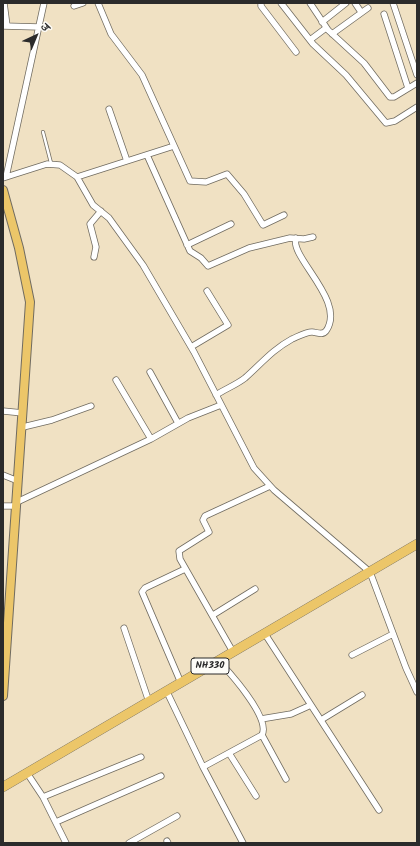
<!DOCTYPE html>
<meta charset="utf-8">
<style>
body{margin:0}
#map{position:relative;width:420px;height:846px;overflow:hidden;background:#f0e1c3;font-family:Kalam,"Playpen Sans Deva",sans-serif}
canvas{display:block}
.frame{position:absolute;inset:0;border:4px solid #2b2b2b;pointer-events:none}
.north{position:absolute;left:16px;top:16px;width:40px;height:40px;-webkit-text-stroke:3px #fdfcf7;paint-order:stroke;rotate:44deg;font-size:11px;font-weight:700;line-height:16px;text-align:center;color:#2b2b2b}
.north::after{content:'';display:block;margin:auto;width:14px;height:18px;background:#2b2b2b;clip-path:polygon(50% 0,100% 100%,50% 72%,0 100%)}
</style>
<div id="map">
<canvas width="420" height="846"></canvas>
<div class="frame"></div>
<div class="north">उ</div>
</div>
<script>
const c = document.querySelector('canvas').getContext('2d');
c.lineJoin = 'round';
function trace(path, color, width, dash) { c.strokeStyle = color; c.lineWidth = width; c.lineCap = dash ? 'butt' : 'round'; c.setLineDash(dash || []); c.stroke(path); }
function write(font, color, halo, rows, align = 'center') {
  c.font = font + ' Kalam,sans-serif'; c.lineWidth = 4; c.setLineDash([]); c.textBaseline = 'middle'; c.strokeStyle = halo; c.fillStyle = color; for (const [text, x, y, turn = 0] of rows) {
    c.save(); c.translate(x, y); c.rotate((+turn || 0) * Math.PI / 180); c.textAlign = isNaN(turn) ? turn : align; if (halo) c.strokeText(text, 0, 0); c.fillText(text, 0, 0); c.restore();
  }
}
const service = new Path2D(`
 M43 132 51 163`);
const minor = new Path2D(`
 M4 3 7 26
 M98 3 111 34 142 75 190 181 206 182 227 174 244 194 263 225 284 215
 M261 3V6L296 52
 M281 3 313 44 346 75 386 123 395 121 417 107
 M310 3 328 30 364 63 390 97H394L417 83
 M355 3 361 12
 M393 3 417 75
 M74 6 83 3
 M384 14 408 88
 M322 22 346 3
 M3 26 39 27
 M332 34 368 8
 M310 40 326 28
 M109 109 127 161
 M147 155 190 251 201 258 208 266 249 248 290 238 304 239 313 237
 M6 177 44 3
 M77 177 174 146
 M3 178 47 164 60 165 77 177 93 205 109 218 143 265 194 352 254 468 274 490 370 572 406 668 417 692
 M187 245 231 224
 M94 257 96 247 90 224 101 211
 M191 347 228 325 207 291
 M150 372 178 423
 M116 380 151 439
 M216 395C225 389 236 385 245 378 261 364 272 350 292 339 297 337 306 332 312 332 317 332 322 336 326 331 347 301 289 257 296 238
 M3 411 23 413
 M23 427 52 420 91 406
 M3 475 18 481
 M17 502 151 439 188 418 221 405
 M3 506H17
 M213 615 255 589
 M124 628 149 702
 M265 634 379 810
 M233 652 180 559 179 551 209 532 203 520 205 516 270 486
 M352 655 393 634
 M181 683 142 592 145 588 185 569
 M167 692 203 767 243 843
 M261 719 291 714 311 705
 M321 720 362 695
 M262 735 286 779
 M229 753 256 796
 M203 767 262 735C271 718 230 673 219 661
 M27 773 43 797 66 843
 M43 797 141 757
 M56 822 161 776
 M167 841 168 843
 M129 843 177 816`);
const primary = new Path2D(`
 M3 190 19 248 30 302 3 696`);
const trunk = new Path2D(`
 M3 787 417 544`);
trace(service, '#706b60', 4);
trace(minor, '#706b60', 7);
trace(primary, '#706b60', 10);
trace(trunk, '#706b60', 10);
trace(service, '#fff', 2.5);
trace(minor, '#fff', 5.5);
trace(primary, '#ecc669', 8);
trace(trunk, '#ecc669', 9);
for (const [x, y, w] of [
 [210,666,38]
]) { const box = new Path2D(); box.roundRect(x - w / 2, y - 8, w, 16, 3); c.fillStyle = '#fdfcf7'; c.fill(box); trace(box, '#2b2b2b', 1); }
write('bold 10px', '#2b2b2b', null, [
 ["NH330",210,666]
]);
</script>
